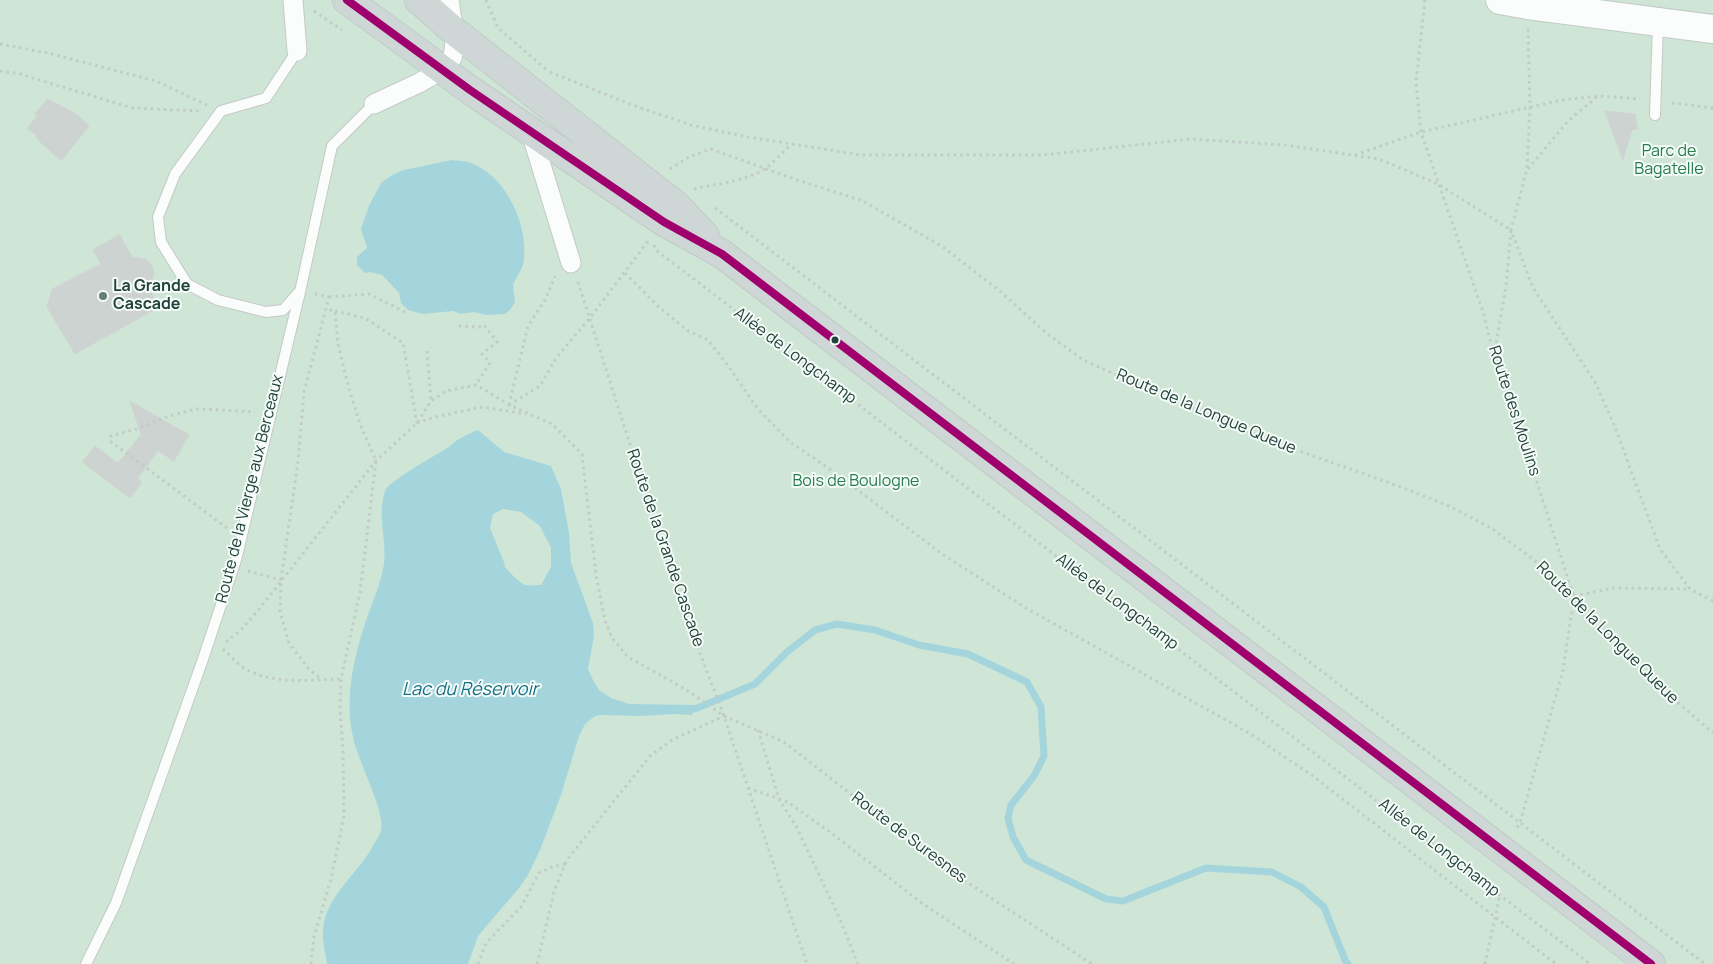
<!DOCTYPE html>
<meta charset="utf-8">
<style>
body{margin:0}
canvas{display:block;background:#e7ecea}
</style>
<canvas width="1713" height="964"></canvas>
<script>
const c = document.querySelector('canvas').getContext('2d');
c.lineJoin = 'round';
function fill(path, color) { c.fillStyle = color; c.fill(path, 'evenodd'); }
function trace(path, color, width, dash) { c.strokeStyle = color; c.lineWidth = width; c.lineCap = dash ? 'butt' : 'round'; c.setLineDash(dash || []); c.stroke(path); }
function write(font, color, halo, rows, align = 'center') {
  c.font = font + ' Manrope,sans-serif'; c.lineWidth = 4; c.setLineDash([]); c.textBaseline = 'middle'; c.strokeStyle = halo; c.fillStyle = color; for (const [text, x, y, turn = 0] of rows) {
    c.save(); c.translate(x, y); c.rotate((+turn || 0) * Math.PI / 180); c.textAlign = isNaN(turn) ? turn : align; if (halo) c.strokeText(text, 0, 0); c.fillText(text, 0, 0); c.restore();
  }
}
fill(new Path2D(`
 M0 0H1713V964H0Z`), '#cfe6d6');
fill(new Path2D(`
 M452 160C458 161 466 161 471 163 506 176 528 224 524 260 523 270 516 276 513 285L515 302 510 310 505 314 487 315 474 312 461 314 453 311 422 314 408 310 401 303 399 293 382 275 370 272 365 273 357 265V257L367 248 361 229 369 206 381 183 392 175 404 170Z
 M478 430 504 452 551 466 561 489 569 533 571 563 593 623 594 636 588 669 593 680 599 690 611 698 629 704 695 705 692 715 674 714 641 716 601 715 595 716 585 724 579 736 561 795 540 850 528 875 519 888 478 936 468 964H327C325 950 321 936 324 923 329 894 361 870 374 844 377 840 380 835 381 830 386 812 357 760 353 737 344 698 354 655 367 618 373 600 381 583 384 564 387 540 376 512 386 489 391 480 438 454 449 447 453 444 456 440 461 438 466 435 472 432 478 430ZM503 509 521 512 540 526 551 548V567L541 585C536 585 530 586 525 585 516 581 494 556 491 546 487 537 491 524 493 514Z`), '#a4d5dd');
trace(new Path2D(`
 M487 530 501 564
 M686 709H695L755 684 787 652 815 630 837 624 875 630 919 645 968 654 1027 682 1041 707 1044 756 1034 776 1011 805 1008 818 1013 837 1026 860 1106 899 1123 901 1206 868 1272 872 1301 887 1324 907 1345 960 1348 964`), '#a4d5dd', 7);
const building = new Path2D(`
 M48 99 76 114 89 126 61 161 36 138 37 136 27 128 37 116 35 114Z
 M1605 111 1635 114 1638 129 1632 130 1623 160Z
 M120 235 132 257 145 259 152 265 154 275 148 287 159 307 75 354 47 307 52 289 101 264 93 250Z
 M130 401 189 435 174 461 158 451 138 478 142 482 130 498 82 462 95 446 118 463 141 435Z`);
fill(building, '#cdd3d1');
trace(building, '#cfd5d3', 1);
const lane = new Path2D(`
 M297 51 266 98 221 111 175 174 158 217 161 242 187 284 218 300 266 312 283 310 299 292
 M1655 115 1658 24
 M86 964 116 903 202 662 236 560 300 292 332 146 374 104`);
const street = new Path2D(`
 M293 0 297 51
 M374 104 419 83 443 69 452 58 454 51 455 41 449 0
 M530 129 571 263`);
const secondary = new Path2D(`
 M1500 0 1528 5 1713 29`);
const primary = new Path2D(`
 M347 0 470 90 664 222 722 254 1651 964
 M419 0 454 31 677 206 705 236`);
trace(lane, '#c4c9c7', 12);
trace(street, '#c4c9c7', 21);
trace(secondary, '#c2cac7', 30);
trace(primary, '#c1cbc9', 30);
trace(new Path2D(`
 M486 0 498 28 548 71
 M1425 0 1416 82 1421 132 1483 312 1494 355 1524 442 1574 597 1563 670 1520 823 1515 831
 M314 11 342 30
 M1528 29 1530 107 1527 169 1511 230 1533 288 1595 382 1615 427 1660 549 1690 589 1713 601
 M0 44 48 53 156 81 207 105
 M0 71 20 74 132 108 201 111
 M550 72 635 106 691 125 748 137 861 155H1043L1191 139 1285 145 1379 159 1438 184 1511 230 1506 287 1494 355
 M1672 103 1713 108
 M1355 155 1421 132 1562 100 1598 96 1640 99
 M670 169 689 157 711 149 794 179 863 201 943 247 1001 292 1045 332 1083 360 1171 399 1271 441 1401 487 1449 506 1491 528 1542 566 1574 597 1661 688 1713 733
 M1528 169 1568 121 1598 96
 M694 189C715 184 748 181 766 168 775 161 783 152 792 144
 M715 208 1705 964
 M654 245 656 250 1590 964
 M625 273 658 306 688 331 708 340 729 367 758 409 790 442 834 472 942 554 1026 608 1249 733 1313 776 1556 964
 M578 282 683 609 724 716 807 964
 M315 294 329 297 304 392 298 462 281 580 280 612 289 643 307 667 322 680
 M329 297 369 294 407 313
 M335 311 365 318 403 343 417 423
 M459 326 479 327 484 325 497 342 482 354 490 363 476 385
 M427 351 431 401
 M509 405 540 386 556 358 589 319 649 240
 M509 405 528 326 545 300 555 276
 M417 423 435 417 482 407 526 414
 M227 528 110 441 111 436 136 429 169 416 196 409 224 410 255 412
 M248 571 281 580
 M1574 596 1613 588 1690 589
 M226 642 241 630 256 613 376 461 417 423 431 401 446 391 476 385 495 396 509 405 552 424 582 454 596 575 605 621 612 638 628 657 685 689 724 716 784 742 950 871 1092 964
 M223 649C230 655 236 663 244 668 272 685 310 680 341 679
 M758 730 779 799 796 826 839 917 858 964
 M748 788 788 802 834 835 923 904 1014 964
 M311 964 314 937 331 879 344 816 343 749 340 711 341 679 360 592 376 461 360 424 349 389 338 344 335 311 326 309
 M478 964 486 943 521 907 539 873 552 867 565 864
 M537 964 554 892 565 864 570 856 650 756 672 740 724 716
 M1485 964 1500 895`), '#c2cbc9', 3, [2.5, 4]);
trace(lane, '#fbfcfc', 10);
trace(street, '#fbfcfc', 19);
trace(secondary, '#fbfcfc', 28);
trace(primary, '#ced7d5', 28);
trace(new Path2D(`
 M347 0 470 90 664 222 722 254 1651 964`), '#a0006e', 8);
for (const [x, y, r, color] of [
 [103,296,5,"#667e78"],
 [835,340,4.5,"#21433a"]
]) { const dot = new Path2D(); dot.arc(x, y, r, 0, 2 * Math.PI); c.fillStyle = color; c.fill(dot); trace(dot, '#f5fbf8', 2); }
write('16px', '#277e4a', '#f5fbf8', [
 ["Parc de",1669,152],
 ["Bagatelle",1669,170],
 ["Bois de Boulogne",856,482]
]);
write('bold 16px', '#21433a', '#f5fbf8', [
 ["La Grande",113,287],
 ["Cascade",113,305]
], 'left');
write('16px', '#21433a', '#f5fbf8', [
 ["Allée de Longchamp",795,356,37],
 ["Route des Moulins",1514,411,72],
 ["Route de la Longue Queue",1206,412,23],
 ["Route de la Vierge aux Berceaux",250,489,-76],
 ["Route de la Grande Cascade",665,548,71],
 ["Allée de Longchamp",1117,602,37],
 ["Route de la Longue Queue",1607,633,45],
 ["Route de Suresnes",909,838,37],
 ["Allée de Longchamp",1439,848,38]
]);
write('italic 18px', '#157085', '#f5fbf8', [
 ["Lac du Réservoir",470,690]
]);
</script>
